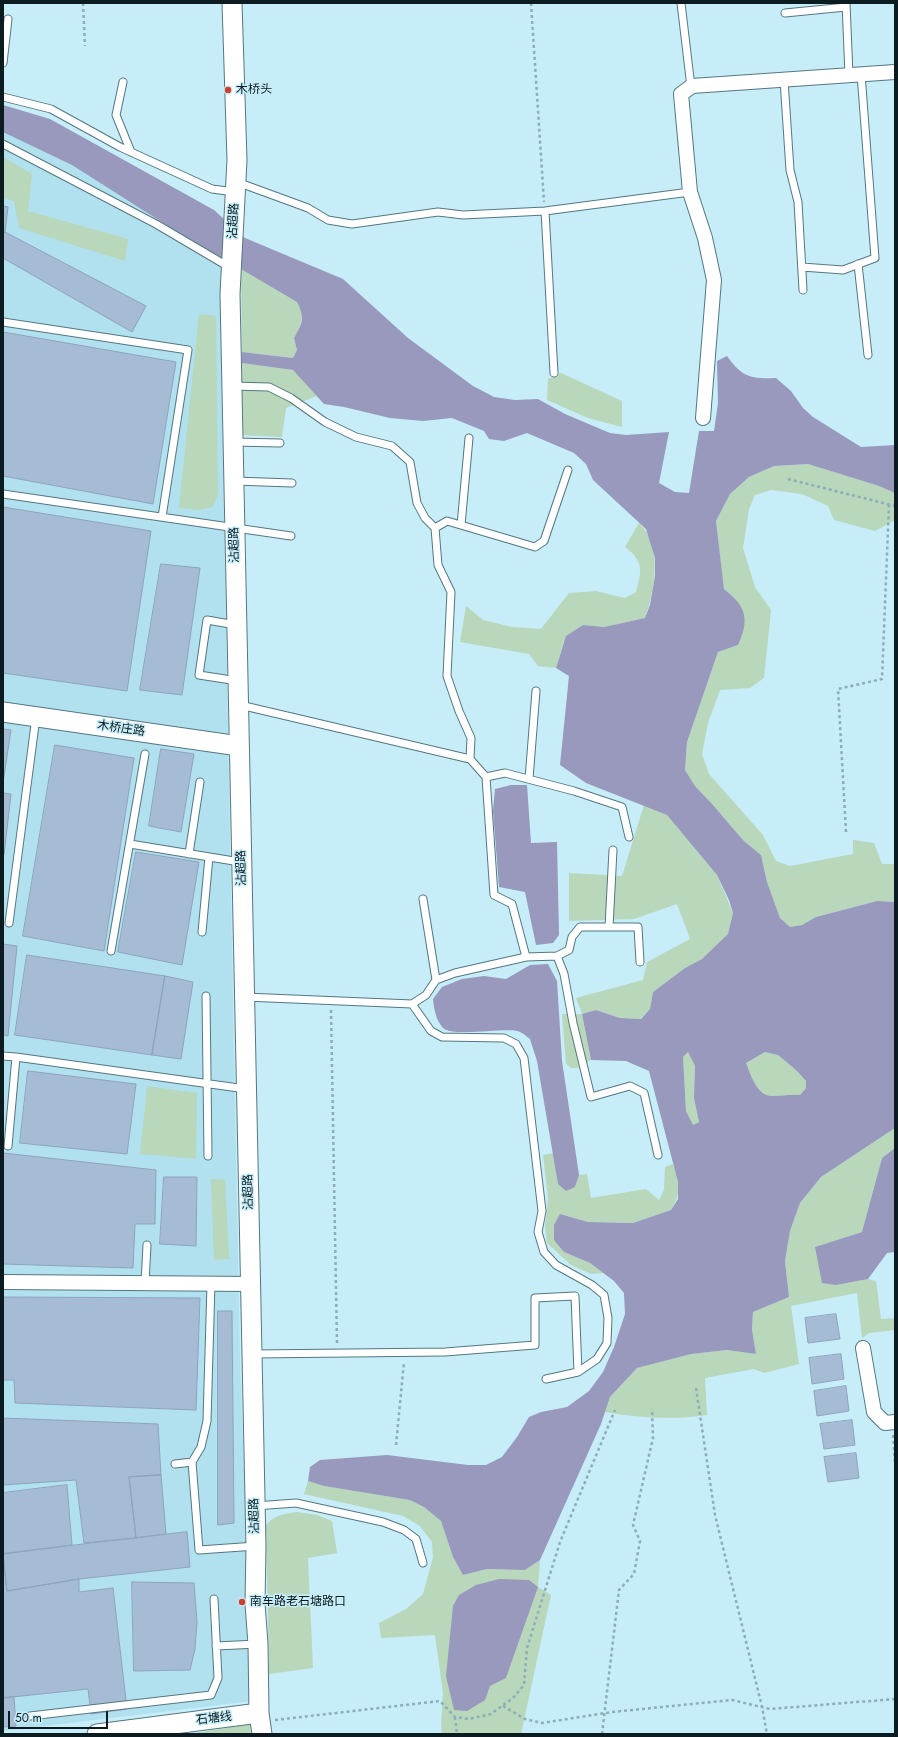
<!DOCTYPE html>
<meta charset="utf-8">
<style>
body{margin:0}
#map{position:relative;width:898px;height:1737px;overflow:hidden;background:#c6edf8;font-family:Jost,sans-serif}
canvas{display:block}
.frame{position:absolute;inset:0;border:4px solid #0c1b1f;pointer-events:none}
.scale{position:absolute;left:8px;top:1711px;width:100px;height:18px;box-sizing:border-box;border:2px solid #0c1b1f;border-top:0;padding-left:5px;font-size:12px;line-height:14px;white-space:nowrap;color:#0c1b1f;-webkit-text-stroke:3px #c6edf8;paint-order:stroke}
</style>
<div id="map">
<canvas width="898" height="1737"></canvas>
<div class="frame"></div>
<div class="scale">50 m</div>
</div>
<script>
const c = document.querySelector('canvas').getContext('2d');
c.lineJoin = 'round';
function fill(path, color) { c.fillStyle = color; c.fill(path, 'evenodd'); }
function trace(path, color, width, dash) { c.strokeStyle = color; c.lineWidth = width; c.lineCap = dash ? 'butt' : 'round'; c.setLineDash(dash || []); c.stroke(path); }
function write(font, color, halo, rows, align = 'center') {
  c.font = font + ' Jost,"Noto Sans SC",sans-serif'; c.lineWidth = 3; c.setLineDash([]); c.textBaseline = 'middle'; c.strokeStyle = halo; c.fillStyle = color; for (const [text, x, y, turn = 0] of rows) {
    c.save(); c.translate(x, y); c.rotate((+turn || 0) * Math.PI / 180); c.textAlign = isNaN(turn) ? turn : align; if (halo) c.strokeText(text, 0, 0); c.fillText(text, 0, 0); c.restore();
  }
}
fill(new Path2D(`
 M3 123 224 250 220 305 231 895 240 1359 252 1701 3 1731Z`), '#b1e0ee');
fill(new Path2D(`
 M3 157 32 174 28 211 128 239 125 261 19 228 14 201 3 198Z
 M241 268 297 302 303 314 299 328 294 338 297 350 293 358 242 352Z
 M199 314 216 316 218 496 212 507 199 510 179 508Z
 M242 363 293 370 317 396 286 408 282 437 241 435Z
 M561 373 622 401V427L588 418 547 400 548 379Z
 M808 464 879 486 895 493V520L875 531 834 520 828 506 802 494 771 490 755 495 749 509 743 548 755 587 771 610 764 678 750 688 720 690 708 723 702 754 709 774 763 835 776 861 790 866 853 854V840L874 843 882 864H895V902L877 901 816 917 802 925 790 927 780 918 767 882 761 855 744 841 730 825 713 805 695 786 685 770 687 742 718 652 738 645 735 598 724 589 716 521 730 494 749 477 774 466Z
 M639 523C663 545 655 590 645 618L604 627 583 625 564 641 556 668 538 666 529 654 460 642 466 606 483 620 512 627 541 629 569 593 596 591 625 598 636 592C642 571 644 561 625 547Z
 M644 805 667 815 717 875 733 913 728 934 720 944 702 959 685 968 653 992 650 1009 640 1019 620 1018 596 1010 582 1014 591 1060 577 1068H571L566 1064 562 1014H582L576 998 643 980 647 962 690 939 677 904 634 919 569 921V873L622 876Z
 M688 1052 695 1066 694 1098 699 1122 693 1125 686 1111 683 1057Z
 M765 1052 778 1055 796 1070 806 1081V1088L800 1095C790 1094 782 1096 772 1096 757 1096 751 1075 746 1063Z
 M147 1086 197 1093 196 1159 140 1154Z
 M895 1128V1148L882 1158 862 1232 815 1247 836 1285 868 1279 876 1281 881 1319 895 1318V1330L869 1333 862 1338 857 1293 791 1306 799 1364 764 1373 754 1369 705 1378 707 1415C672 1420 639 1418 605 1412L610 1397 637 1368 690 1354 727 1350 756 1354 752 1329 753 1312 789 1297 785 1261 790 1231 800 1203 821 1177Z
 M554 1153 558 1184 575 1187 579 1175 587 1174 591 1198 646 1189 659 1200 664 1190 665 1167 673 1164C679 1184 682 1192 671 1210L633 1223 588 1222 560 1214 564 1252 590 1263 603 1273 591 1274 571 1265 547 1243 545 1227 548 1198 543 1155Z
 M211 1179 225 1180 229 1259 214 1260Z
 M308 1481 324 1486 411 1500 424 1507 441 1521 453 1557 463 1575 487 1569 525 1570 540 1560 538 1587 551 1595 521 1734H442L441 1724 443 1693 435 1635 381 1638 379 1623 406 1609 423 1594 433 1557 432 1542 420 1526 403 1516 304 1494ZM527 1618 506 1677 490 1686Z
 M297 1512 317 1515 332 1521 337 1553 308 1558 313 1668 269 1674 266 1525C274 1515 284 1514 297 1512Z
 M250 1724 251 1734H190Z`), '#b8d7bb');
fill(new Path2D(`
 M3 105 50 119 214 210 245 238 343 279 408 338 473 386 494 397 515 400 538 399 565 414 610 433 626 435 669 432 659 483 675 492 689 493 699 431H714L718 403 717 361 727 356C742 377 750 379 776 378L791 391 803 408 813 417 861 447 895 445V493L879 486 808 464 774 466 749 477 730 494 716 521 724 589C746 606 750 619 738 645L718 652 687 742 685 770 695 786 713 805 730 825 744 841 761 855 767 882 780 918 790 927 802 925 816 917 877 901 895 902V1128L821 1177 800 1203 790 1231 785 1261 789 1297 753 1312 752 1329 756 1354 727 1350 691 1354 637 1368 610 1397 601 1424 540 1560 525 1570 487 1569 463 1575 453 1557 441 1521 424 1507 410 1500 324 1486 308 1481 310 1467 320 1460 387 1455 468 1465H486L502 1457 517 1437 529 1417 541 1412 567 1407 589 1391 603 1372 614 1347 625 1314 624 1293 614 1281 590 1263 564 1252 554 1240V1225L560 1214 588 1222 633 1223 671 1210 678 1199V1182L649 1071 626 1061 591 1060 582 1014 596 1010 620 1018 641 1019 650 1009 653 992 685 968 702 959 728 934 733 913 729 900 717 875 667 815 586 783 560 765 569 676 556 668 566 636 583 625 604 627 645 618 650 605 655 576V558L646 529 593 480 586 464 574 453 527 433 504 441 489 439 484 431 452 418 423 421 390 418 344 407 324 404 293 370 242 363V352L293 358 297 350 294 338C303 322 305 318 297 302L168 226 72 165 3 132ZM688 1052 695 1066 694 1098 699 1122 693 1125 686 1111 683 1057ZM765 1052 778 1055 796 1070 806 1081V1088L800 1095C790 1094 782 1096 772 1096 757 1096 751 1075 746 1063Z
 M511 785H527L531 843 557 842 559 935 553 943 536 945 525 892 499 887 493 810 495 789Z
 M548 964 557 981 562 1061 579 1175 575 1187 566 1191 558 1184 537 1061 530 1039C526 1036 522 1032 517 1031 501 1028 453 1037 443 1028 436 1020 434 1009 433 999L442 987 462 979 484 976 506 979 530 965Z
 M895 1148V1252L887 1253 868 1279 836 1285 822 1283 815 1247 862 1232 882 1158Z
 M499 1579 529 1580 538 1587 506 1678 490 1686 485 1700 467 1711 454 1710 446 1676 453 1606 459 1595 476 1585Z`), '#9998bd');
const building = new Path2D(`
 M3 206 8 207 5 232H3Z
 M5 232 146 306 132 332 3 258V236Z
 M3 332 176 362 153 504 3 476Z
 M3 507 151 531 127 691 3 673Z
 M161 564 200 568 182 695 140 690Z
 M3 729 11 730 3 783Z
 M55 745 134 758 104 951 23 936Z
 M161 749 194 754 181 832 149 826Z
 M3 793 11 794 4 855H3Z
 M136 852 199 862 182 965 118 952Z
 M3 944 17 946 8 1036 3 1035Z
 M27 955 165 976 152 1055 15 1035Z
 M165 976 193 982 181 1059 152 1055Z
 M28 1071 136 1084 127 1154 20 1143Z
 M3 1153 156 1170 155 1224H135L133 1268 3 1264Z
 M164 1177H197L196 1246 160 1244Z
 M3 1297 200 1298 196 1410 15 1403 14 1380H3Z
 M218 1311H232L234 1523 218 1525Z
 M836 1314 840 1339 808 1343 805 1318Z
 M841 1354 844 1379 812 1384 809 1358Z
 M846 1386 849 1411 817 1416 814 1391Z
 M3 1418 158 1424 161 1475 129 1477 136 1538 84 1543 76 1480 3 1485Z
 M852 1420 855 1445 824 1449 820 1424Z
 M856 1453 859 1478 828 1482 824 1457Z
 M161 1475 166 1534 136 1538 129 1477Z
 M67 1485 72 1545 3 1554V1493Z
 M187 1532 190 1567 79 1579 7 1591 3 1554Z
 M3 1555 7 1591 79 1579V1592L113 1588 127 1709 91 1714 88 1689 3 1698Z
 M132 1582 194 1583 197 1622 195 1649 190 1670 134 1671Z
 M14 1697 16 1726 3 1727V1698Z`);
fill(building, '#a6bcd5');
trace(building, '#8ea4bc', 1);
const lane = new Path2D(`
 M681 3 691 87
 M846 3 849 75
 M785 13 846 7
 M3 63 8 19
 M784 80 790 170 798 202 803 290
 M123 82 116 115 131 152
 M3 97 51 109 120 147 212 189 235 192
 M3 144 156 224 229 267
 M237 182 308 208 328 220 352 224 438 212 463 215 545 211 690 192
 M545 211 554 373
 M858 264 868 355
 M802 267 843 270 875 258 861 74
 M3 322 188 350 162 517
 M232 386 269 387 291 398 325 422 356 437 392 446 410 462 417 503 425 518 435 528 438 565 451 592 447 676 459 711 471 738 470 759 486 777 494 895 512 904 526 957
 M233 442 280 443
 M234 481 292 483
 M3 494 291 536
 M461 525 469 438
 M435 528 447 521 535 547 544 541 568 470
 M236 625 207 620 199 675 238 681
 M240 705 470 759
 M486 777 505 773 574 791 622 807 629 837
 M529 779 536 691
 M130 844 240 862
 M189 854 200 782
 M423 899 436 980
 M9 923 36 717
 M609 927 613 850
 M202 932 209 857
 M111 951 145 754
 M557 956 569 950 572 937 580 927H638L640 962
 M206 996 208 1156
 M245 997 412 1004 426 995 436 980 455 973 526 957 557 956 564 974 573 1023 591 1097 630 1086 644 1093 658 1155
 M412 1004 431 1031 442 1037 504 1038 516 1044 524 1058 542 1211 538 1232 544 1252 556 1265 592 1285 604 1295 608 1318 607 1343 597 1359 578 1372 546 1379
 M3 1056 16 1057 246 1089
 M8 1146 16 1057
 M145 1283 147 1245
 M252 1354 445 1352 535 1345V1298L575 1296 578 1372
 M192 1462 199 1550 256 1546
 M175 1464 192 1462 201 1447 207 1421 211 1284
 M255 1506 296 1503 383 1522 404 1530 416 1539 423 1563
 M216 1646 258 1644
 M30 1716 211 1695 218 1678 214 1599`);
const street = new Path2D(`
 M703 418 714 280 705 238 690 192 681 94 692 86 895 72
 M4 1282 250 1284
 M863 1348 874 1412 885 1423 895 1422`);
const secondary = new Path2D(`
 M232 3 237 160 230 294 256 1546 255 1604 258 1644 259 1713 262 1734
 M3 712 239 746
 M97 1734 259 1713`);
trace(lane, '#547781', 9);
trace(street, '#547781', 16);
trace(secondary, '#547781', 21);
trace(new Path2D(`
 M83 3 85 46
 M531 3 544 202
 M788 479 895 506
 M846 832 838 689 882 679 889 505
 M331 1010 337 1344
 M696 1388 715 1515 762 1707 767 1734
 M893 1435 895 1463
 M396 1445 404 1362
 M503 1706 525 1719 542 1723 612 1712 732 1700 770 1709 895 1699
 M455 1717 457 1734
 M275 1720 440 1701 455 1717 469 1719 491 1714 513 1698 524 1685 527 1648 560 1542 615 1410
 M602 1734 619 1590 634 1574 640 1541 633 1525 653 1438 652 1409`), '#8eaeb7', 2.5, [3, 3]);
trace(lane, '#fff', 7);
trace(street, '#fff', 14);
trace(secondary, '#fff', 19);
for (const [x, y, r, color] of [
 [228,90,4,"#cc402f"],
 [242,1602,4,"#cc402f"]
]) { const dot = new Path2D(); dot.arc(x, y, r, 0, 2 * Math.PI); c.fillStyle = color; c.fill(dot); trace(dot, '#c6edf8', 1.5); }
write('12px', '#0c1b1f', '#c6edf8', [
 ["木桥头",236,90],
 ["南车路老石塘路口",250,1602]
], 'left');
write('12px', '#0c1b1f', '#c6edf8', [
 ["沾超路",234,221,-87],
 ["沾超路",235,545,-91],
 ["木桥庄路",121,729,8],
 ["沾超路",242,868,-91],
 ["沾超路",249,1192,-91],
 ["沾超路",255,1516,-91],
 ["石塘线",214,1719,-7]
]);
</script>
